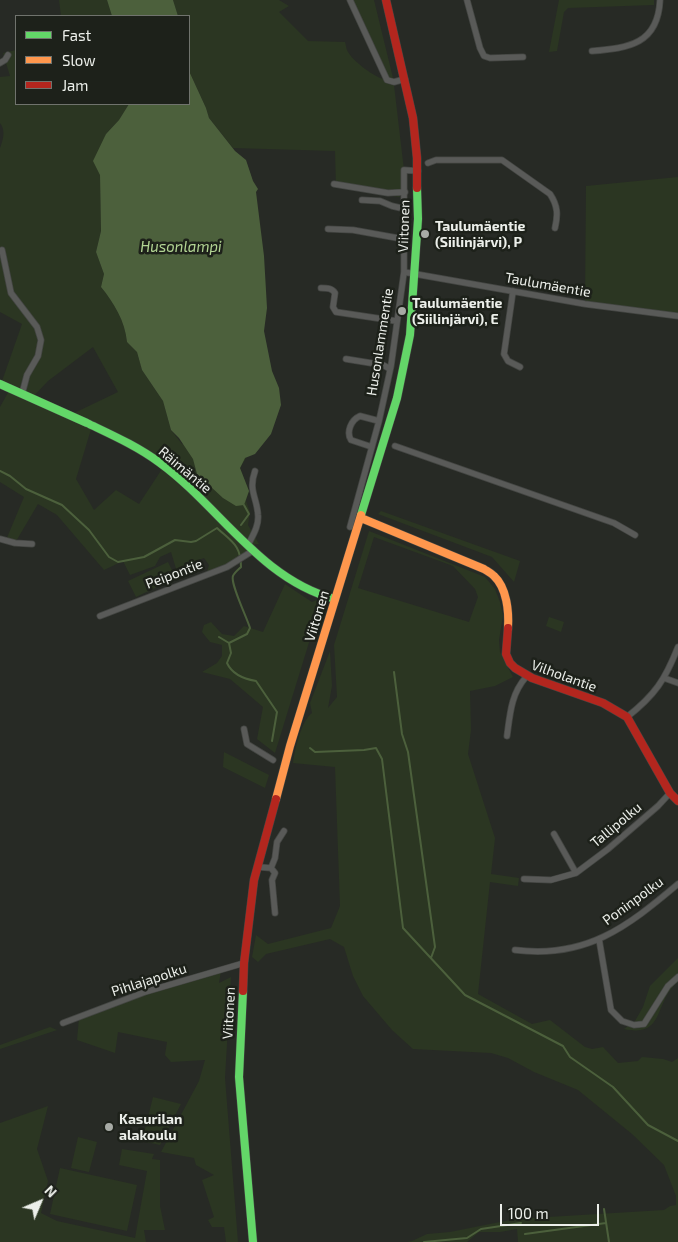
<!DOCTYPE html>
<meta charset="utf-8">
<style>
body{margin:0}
#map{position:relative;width:678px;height:1242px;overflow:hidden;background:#272a25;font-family:"Exo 2",sans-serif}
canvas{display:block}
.legend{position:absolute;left:15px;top:15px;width:175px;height:90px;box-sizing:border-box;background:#1d211a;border:1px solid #70736d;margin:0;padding:6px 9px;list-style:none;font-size:15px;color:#ecefea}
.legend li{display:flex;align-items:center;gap:10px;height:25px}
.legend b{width:25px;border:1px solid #70736d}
.north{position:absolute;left:15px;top:1177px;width:50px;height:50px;-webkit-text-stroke:4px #1d211a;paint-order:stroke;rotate:45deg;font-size:14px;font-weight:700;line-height:20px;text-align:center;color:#ecefea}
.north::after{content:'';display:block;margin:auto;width:18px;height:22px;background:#ecefea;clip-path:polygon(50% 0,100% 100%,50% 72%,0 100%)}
.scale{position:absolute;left:500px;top:1204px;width:99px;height:22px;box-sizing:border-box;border:2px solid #ecefea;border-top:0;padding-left:6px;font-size:15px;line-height:18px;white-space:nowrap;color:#ecefea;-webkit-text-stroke:4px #1d211a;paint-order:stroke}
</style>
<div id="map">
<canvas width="678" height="1242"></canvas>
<ul class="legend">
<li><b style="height:6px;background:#63d668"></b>Fast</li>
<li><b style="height:6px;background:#ff974d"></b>Slow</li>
<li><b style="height:6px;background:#b3261e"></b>Jam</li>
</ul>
<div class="north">N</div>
<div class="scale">100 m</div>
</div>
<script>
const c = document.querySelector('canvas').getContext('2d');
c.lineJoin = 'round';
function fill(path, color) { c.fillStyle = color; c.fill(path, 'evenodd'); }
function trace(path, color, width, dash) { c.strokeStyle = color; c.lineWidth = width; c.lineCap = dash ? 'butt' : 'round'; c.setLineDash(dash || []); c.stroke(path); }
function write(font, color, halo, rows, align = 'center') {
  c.font = font + ' "Exo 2",sans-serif'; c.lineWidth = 5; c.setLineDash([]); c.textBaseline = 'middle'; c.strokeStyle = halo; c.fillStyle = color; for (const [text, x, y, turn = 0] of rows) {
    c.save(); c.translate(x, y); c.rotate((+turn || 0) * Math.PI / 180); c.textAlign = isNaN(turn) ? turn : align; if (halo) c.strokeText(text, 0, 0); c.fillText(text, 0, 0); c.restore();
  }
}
fill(new Path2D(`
 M59 0H107L112 16H61Z
 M173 0H279L289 6 279 12 308 41 345 42C346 45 346 48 347 50 351 60 376 79 387 80L350 0H374L394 82H391L394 85 404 170 405 192 399 197 336 187 335 151 233 148 209 118 206 108 189 71V16H178Z
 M559 0H654V5L568 8 564 12 557 51 549 52Z
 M16 50V104H129L119 120 106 134 100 175 101 231 96 252 104 274 101 287C114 303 125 321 127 342L137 352 142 370 163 401 171 430 182 444 246 458 240 468 249 491 246 501 250 512 248 525 259 544 249 545 254 550 206 575 209 565 204 558 193 562 188 576 177 572 171 552 160 557 155 566 130 575 123 561 104 570 57 515 38 504 15 543 6 540 24 497 0 482V407L10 389 1 384 22 324 0 312V148C3 140 6 130 0 123V77L10 76 3 53ZM93 347 118 392 70 415 32 398 48 381ZM92 426 164 466 139 504 116 490 94 510 76 479Z
 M678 177V316L585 304 586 186Z
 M381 511 520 561 514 582 492 557 378 514Z
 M369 531 485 577 495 589 500 602 503 616 499 640 500 652 513 677 495 686 470 691 471 730 468 754 495 838 491 874 519 878 518 886 490 882 478 994 532 1024 550 1020 585 1047 592 1049 603 1047 618 1063 638 1061 642 1057 663 1059 672 1062 678 1058V1242H518L517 1229 500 1232H479L467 1242H407L412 1241 427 1234 450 1232 515 1219 664 1210 670 1206 676 1205V1196L664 1165 632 1134 578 1090 534 1072 508 1058 491 1053 413 1049 392 1030 363 996 353 976 344 947 330 939 266 954 258 962 252 957 256 935 268 944 331 928 340 906 335 767 293 763C295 749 301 721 312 713L310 703 330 651 332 686 328 708 337 697 334 645ZM374 537 453 566 475 589 478 597 469 622 358 588Z
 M168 562 176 578 136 597 128 581Z
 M285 584 312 602 323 597 275 753 257 739 263 707 230 679 202 672 217 663 222 656V645L210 642 202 632 204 625 211 622 222 634 234 636 244 626 263 632Z
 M549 617 564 622 561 632 546 626Z
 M224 752 269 775 265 788 223 767Z
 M678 958V982C653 1002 666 1038 624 1029L635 1021 643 1007 650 986Z
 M221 971 219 983 231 977 225 1078 238 1242H226L224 1227H212L208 1220 214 1217 202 1180 214 1175 196 1165 194 1158 161 1152 199 1081 205 1060 171 1062 165 1055 167 1042 118 1032 115 1053 77 1040 79 1018 145 992Z
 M50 1027 57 1030 0 1049V1045Z
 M153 1097 181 1104 160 1145 142 1141Z
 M48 1106 37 1149 48 1181 41 1213 57 1221 135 1238 147 1171 119 1165 122 1149 154 1154 152 1159 160 1160V1206L165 1230H144L146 1242H0V1123Z
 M78 1137 97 1142 89 1172 71 1168Z
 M60 1168 137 1185 127 1231 50 1214Z`), '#2b3622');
fill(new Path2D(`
 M107 0H173L178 16H112Z
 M189 71 206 108 209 118 235 151 246 160 253 181 258 189 256 192 264 256 267 308 264 331 272 371 279 388 281 405 271 434 255 454 245 458 240 468 249 491 244 505 236 506 223 498 197 474 193 459 179 438 171 430 163 401 142 370 137 352 127 342C125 321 114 303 101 287L104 274 96 252 101 231 100 175 93 161 106 134 119 120 129 104H189Z`), '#4c603c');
trace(new Path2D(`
 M0 471 10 476 26 489 62 505 89 530 109 557 118 562 144 557 175 540 191 542 196 541 217 528C232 542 241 545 241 567 239 569 234 573 233 576 230 583 247 618 250 628L247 634 229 643 231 653 227 663C232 674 244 679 256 681L277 712 272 741
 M241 525 249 514 244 505
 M219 637 229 643
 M394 672 402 734 408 752 435 947 431 958
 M310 748 315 752 364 750 376 748 382 759 403 928 465 995 563 1046 570 1057 613 1087 648 1125 678 1141
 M604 1209 609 1242
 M525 1234 606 1223
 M424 1242 467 1238 481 1229 521 1223`), '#4c603c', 2);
const street = new Path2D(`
 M350 0 387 80 394 82 405 79
 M467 0 480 48 484 56 490 58 523 57
 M592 51C629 48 658 44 660 0
 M0 63 5 60 8 55
 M428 163 436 160H502L550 194C558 206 558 215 555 228
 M334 184 388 193 405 192
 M362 200 380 201 392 206 405 209
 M328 229 353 230 403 239
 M2 250 11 293 37 327 41 340 38 356 27 375 22 394
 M404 272 585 304 678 316
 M321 288C327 288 332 288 335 293L333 307 336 312 396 321
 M513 291 504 354 508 361 520 367
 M346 359 383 365 390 369
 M395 446 614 523 635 535
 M372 447 351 440C346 432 351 420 360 416L379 421
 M350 527 379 421 391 366 404 272V170L418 171
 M0 539 15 543 32 544
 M248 545C253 535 259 526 258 515 257 497 248 491 255 471
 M100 616 227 567 254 550
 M664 678 678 683
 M627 717C655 695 665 680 678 647
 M244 729 247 744 273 760
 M507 736C510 714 511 694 526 677
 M554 834 576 873
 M258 867 271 868 275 858 277 842 284 831
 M271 868 275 873 272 880 275 913
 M524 879 551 880 576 873 608 849 658 806 670 793
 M599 939 611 1010 622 1021 634 1025 644 1024 668 986 678 977
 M515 950C586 959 627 927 678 884
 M63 1023 145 992 244 963`);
const fast = new Path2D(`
 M0 384C29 397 58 410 87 423 112 435 137 446 160 463 219 506 261 580 335 599
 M361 515 397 398 410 335 418 219 417 188
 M243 991 239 1077 253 1242`);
const slow = new Path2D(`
 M361 518 484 569C487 571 491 573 494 576 507 588 509 612 508 628
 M276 799 290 746 361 515`);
const jam = new Path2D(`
 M386 0 413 118 417 158V188
 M508 628 506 654 510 663 515 668 532 678 603 703 627 717 670 793 678 801
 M243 991 244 963 254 880 276 799`);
trace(street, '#444643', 7);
trace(fast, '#444643', 9);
trace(slow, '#444643', 9);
trace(jam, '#444643', 9);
trace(street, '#595a58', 5.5);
trace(fast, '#63d668', 8);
trace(slow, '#ff974d', 8);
trace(jam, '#b3261e', 8);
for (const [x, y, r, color] of [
 [425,234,5,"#a7aaa5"],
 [402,311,5,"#a7aaa5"],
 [109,1127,5,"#a7aaa5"]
]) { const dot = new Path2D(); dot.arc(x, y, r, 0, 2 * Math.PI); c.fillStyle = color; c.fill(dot); trace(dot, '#1d211a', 2); }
write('14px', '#ecefea', '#1d211a', [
 ["Viitonen",404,226,-88],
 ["Taulumäentie",548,285,10],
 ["Husonlammentie",380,342,-81],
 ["Räimäntie",185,470,40],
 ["Peipontie",174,574,-21],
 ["Viitonen",317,616,-73],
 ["Vilholantie",564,676,20],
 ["Tallipolku",616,825,-40],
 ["Poninpolku",633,901,-36],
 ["Pihlajapolku",149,980,-18],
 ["Viitonen",229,1013,-87]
]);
write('bold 14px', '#ecefea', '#1d211a', [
 ["Taulumäentie",435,226],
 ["(Siilinjärvi), P",435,242],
 ["Taulumäentie",412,303],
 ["(Siilinjärvi), E",412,319],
 ["Kasurilan",119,1119],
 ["alakoulu",119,1135]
], 'left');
write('italic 15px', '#b2d493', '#1d211a', [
 ["Husonlampi",181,247]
]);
</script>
